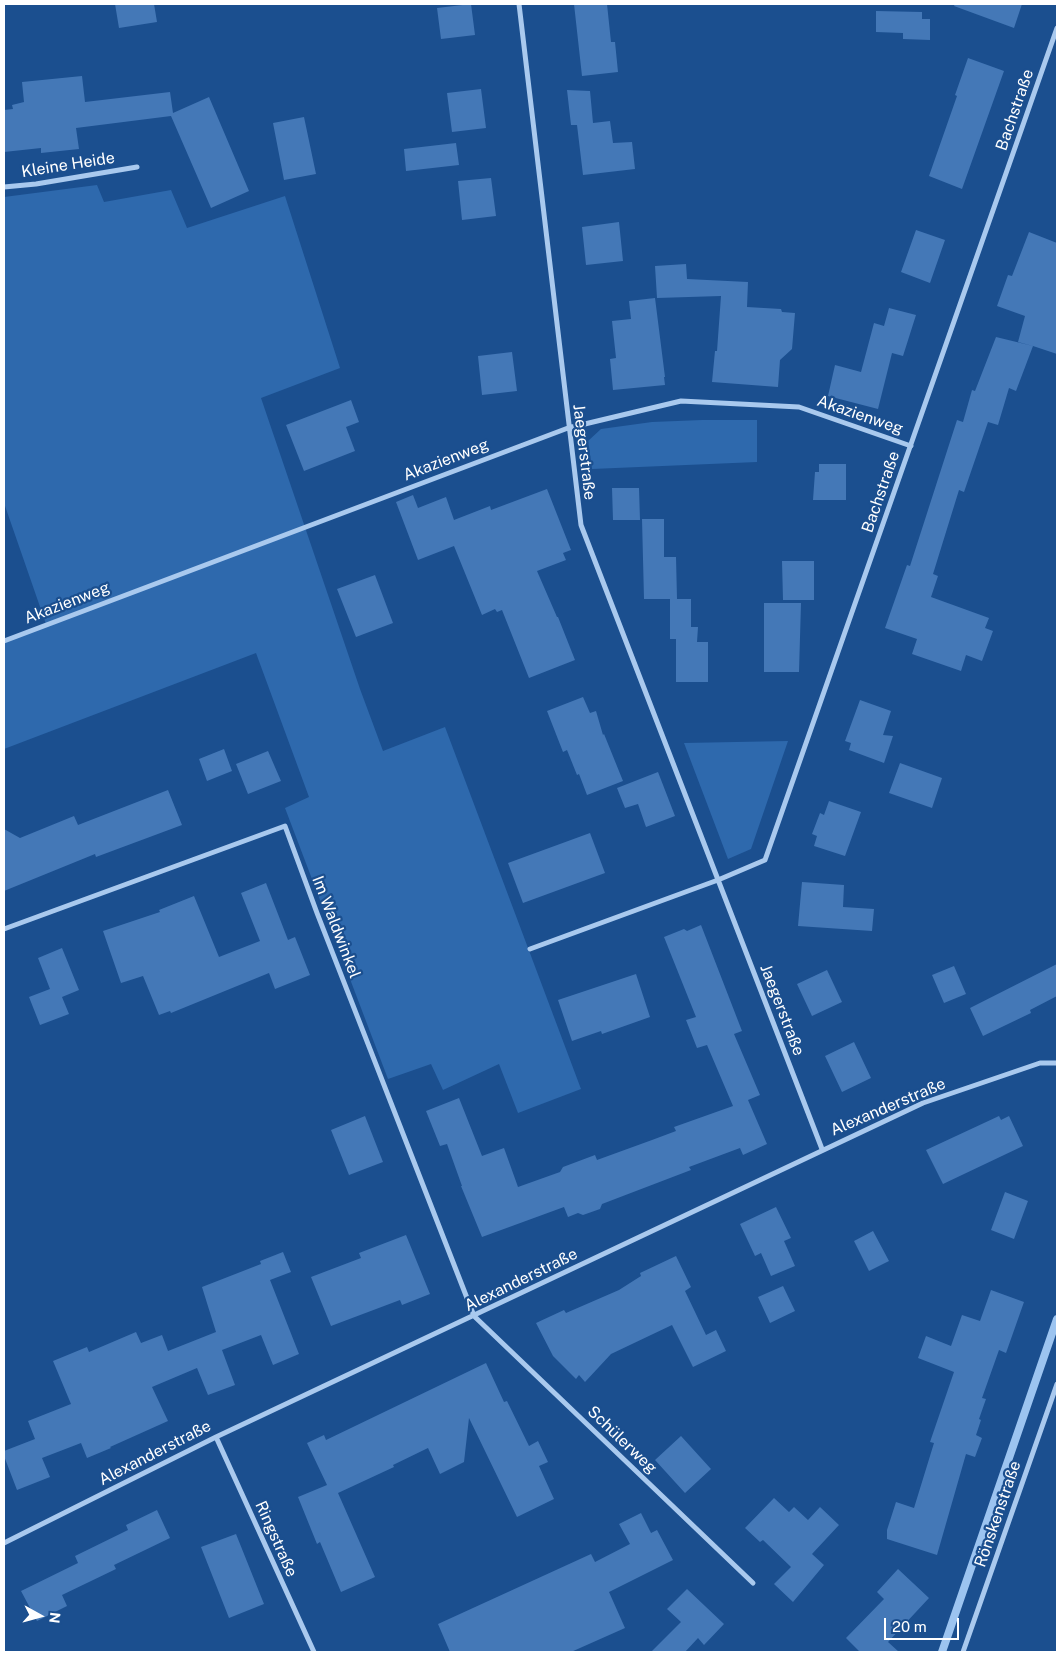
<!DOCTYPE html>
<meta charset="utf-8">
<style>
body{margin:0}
#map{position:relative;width:1061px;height:1656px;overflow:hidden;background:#1b4f8f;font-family:"Public Sans",sans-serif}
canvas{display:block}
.frame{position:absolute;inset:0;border:5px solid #fff;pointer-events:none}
.north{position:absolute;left:15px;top:1591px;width:50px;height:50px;-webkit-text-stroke:4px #1b4f8f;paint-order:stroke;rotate:97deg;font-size:14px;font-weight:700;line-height:20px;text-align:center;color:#fff}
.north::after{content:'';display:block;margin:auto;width:18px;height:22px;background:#fff;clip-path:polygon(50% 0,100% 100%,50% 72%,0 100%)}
.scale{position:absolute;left:884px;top:1618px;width:75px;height:22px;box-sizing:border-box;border:2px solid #fff;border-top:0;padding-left:6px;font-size:15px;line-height:18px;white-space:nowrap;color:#fff;-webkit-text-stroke:4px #1b4f8f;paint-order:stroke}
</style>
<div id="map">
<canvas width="1061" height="1656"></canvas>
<div class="frame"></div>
<div class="north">N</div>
<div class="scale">20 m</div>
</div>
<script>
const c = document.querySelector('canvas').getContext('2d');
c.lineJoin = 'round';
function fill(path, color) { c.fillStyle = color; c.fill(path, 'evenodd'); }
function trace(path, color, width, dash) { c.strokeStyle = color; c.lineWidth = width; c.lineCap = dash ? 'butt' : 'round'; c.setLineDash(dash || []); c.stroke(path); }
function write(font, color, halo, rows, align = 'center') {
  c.font = font + ' "Public Sans",sans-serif'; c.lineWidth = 4.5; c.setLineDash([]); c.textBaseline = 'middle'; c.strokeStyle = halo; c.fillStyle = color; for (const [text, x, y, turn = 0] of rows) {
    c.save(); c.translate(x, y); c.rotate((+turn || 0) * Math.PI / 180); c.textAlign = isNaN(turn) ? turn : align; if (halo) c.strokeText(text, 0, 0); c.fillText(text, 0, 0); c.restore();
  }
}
fill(new Path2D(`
 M97 185 104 202 171 190 187 228 285 196 340 368 261 398 360 689 383 751 445 727 581 1089 518 1113 499 1064 443 1090 431 1064 388 1079 285 808 309 797 256 653 4 749V641L46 624 4 503V197Z
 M702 420H757V462L592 469 588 441 601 429 652 422Z
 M788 741 751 849 728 859 684 743Z`), '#2e69ad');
trace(new Path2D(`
 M942 1652 1057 1319`), '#9cc4f0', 8);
fill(new Path2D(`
 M115 4H154L157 22 119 28Z
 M471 4 475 35 441 39 437 8Z
 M574 4H607L611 42H615L618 72 582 76Z
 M955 4H1022L1014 28 954 6Z
 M876 11 922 12V19H930V40L903 39V33L876 32Z
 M968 58 1004 71 962 189 929 176 957 96 955 95Z
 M82 76 85 102 170 92 173 113 209 97 249 191 211 208 171 116 76 128 79 149 41 153V148L4 152V110L13 109 12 105 24 102 22 82Z
 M481 89 486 128 452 132 447 93Z
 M567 90 590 91 593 123 610 121 613 143 632 142 635 169 583 175 577 125H571Z
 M304 117 316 174 284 180 273 123Z
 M456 143 459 165 406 171 404 149Z
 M491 178 496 216 462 220 458 181Z
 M619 222 623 261 586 265 582 227Z
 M916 230 945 240 930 283 901 272Z
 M1029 232 1057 243V354L1033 346 1016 391 1009 388 998 425 988 422 964 492 959 490 933 574 938 576 931 597 989 618 985 628 993 631 982 661 966 655 961 671 912 654 917 639 885 628 907 565 910 566 957 420 963 422 972 390 975 391 996 337 1033 346 1018 342 1025 316 997 306 1008 275 1012 276Z
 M686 264 687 279 748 282 747 307 781 309 782 312 795 313 792 349 780 360 778 387 712 382 715 351H717L721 296 657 298 655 266Z
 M655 298 665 377H664L665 385 613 390 610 359 616 358 612 321 631 319 629 301Z
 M889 308 916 315 903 356 892 353 878 409 828 396 835 365 861 372 874 323 884 326Z
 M512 352 517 391 482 395 478 356Z
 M351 400 359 422 346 427 355 451 304 471 286 425Z
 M819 464H846V500H813L815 472H819Z
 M612 488H639L640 520H613Z
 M547 489 571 550 563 553 566 560 537 571 557 617H558L575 660 529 678 502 610 497 612 495 609 482 615 454 546 418 560 396 502 413 495 418 508 446 497 454 520 490 506 491 510Z
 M642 519H664V557H676L677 599H644Z
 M782 561H814V600H783Z
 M375 575 393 623 356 637 337 589Z
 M670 599H691V627H698L697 642H708V682H676V639H670Z
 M764 603H801L799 672H764Z
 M583 697 590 713 596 711 603 735 604 734 623 781 587 795 579 774 577 775 567 750 563 752 547 711Z
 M860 700 891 711 883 735 893 736 884 763 849 750 851 743 845 741Z
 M224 749 232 771 207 781 199 759Z
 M268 751 281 781 248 794 236 764Z
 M900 763 942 778 932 808 889 793Z
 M658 772 675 816 646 827 638 804 625 808 617 788Z
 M168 790 182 825 96 857 95 854 4 891V829L20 838 74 816 78 825Z
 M829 801 861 812 845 856 814 846 817 836 812 834 820 813 824 815Z
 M590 833 605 873 523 903 508 863Z
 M802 882 844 885 843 907 874 909 872 931 798 926Z
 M266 883 288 940 295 937 310 975 275 989 269 973 171 1013 170 1011 159 1015 143 976 121 983 103 931 160 912 159 910 194 896 219 957 260 941 241 893Z
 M701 925 742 1031 734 1034 760 1095 748 1100 767 1144 743 1155 740 1148 689 1167 691 1170 602 1204 600 1209 583 1215 578 1213 568 1217 564 1207 482 1237 461 1186H462L447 1144 440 1146 426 1111 459 1098 482 1156 504 1148 518 1187 560 1172 563 1167 595 1155 597 1160 652 1140 676 1131 674 1127 733 1106 707 1045 697 1048 686 1020 696 1017 664 937 684 929 687 931Z
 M62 948 79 990 62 997 69 1014 40 1025 29 997 50 989 38 958Z
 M1057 964V996L1030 1010 1031 1013 983 1036 970 1008Z
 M954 966 966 994 944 1003 932 975Z
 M827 970 842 1002 812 1016 797 984Z
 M636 974 650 1017 602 1034 601 1031 572 1041 558 1000Z
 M854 1042 871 1078 842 1092 825 1056Z
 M365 1116 383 1162 349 1175 331 1130Z
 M999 1116 1001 1120 1009 1116 1023 1146 943 1184 926 1150Z
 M1005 1192 1028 1201 1014 1239 991 1230Z
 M776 1207 791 1238 784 1241 795 1266 771 1276 761 1253 755 1256 740 1224Z
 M873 1231 889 1261 869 1271 854 1241Z
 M406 1235 430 1294 402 1305 400 1300 331 1326 311 1277 361 1258 359 1253Z
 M283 1252 291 1272 270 1280 299 1354 273 1365 261 1335 222 1350 235 1385 208 1395 197 1368 152 1387 168 1421 110 1447 111 1448 87 1458 81 1443 42 1458 50 1477 17 1490 4 1456V1451L35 1439 28 1421 71 1404 53 1361 87 1347 89 1352 136 1332 141 1343 162 1335 168 1351 216 1332 202 1287 261 1264 260 1261Z
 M676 1256 691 1287 685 1291 706 1335 716 1330 726 1351 693 1367 672 1325 611 1354 585 1382 579 1375 576 1379 553 1356 536 1323 564 1310 566 1313 619 1290 641 1276 640 1273Z
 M783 1286 795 1311 770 1323 758 1297Z
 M991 1290 1024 1302 1006 1353 999 1350 982 1398 986 1399 979 1419 981 1420 976 1435 982 1438 975 1457 966 1454 937 1555 887 1539V1530L896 1502 914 1508 934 1443 930 1442 954 1372 918 1358 926 1336 951 1346 962 1315 980 1321Z
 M486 1363 504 1402 507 1401 529 1446 538 1441 548 1462 539 1466 554 1499 517 1517 469 1418 464 1462 440 1474 428 1448 393 1465 394 1467 338 1493 375 1577 341 1592 320 1542 317 1544 298 1497 327 1485 307 1443 324 1435 326 1440Z
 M681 1436 711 1469 685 1493 655 1460Z
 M774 1498 789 1512 794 1507 808 1520 820 1507 839 1525 812 1554 824 1565 793 1602 774 1584 791 1567 763 1540 760 1542 745 1528Z
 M157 1510 170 1538 114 1565 116 1569 62 1595 67 1606 37 1621 21 1591 78 1563 75 1556 128 1530 126 1525Z
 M641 1513 651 1533 657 1530 673 1560 609 1592 625 1628 571 1652H450L438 1624 591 1554 595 1562 630 1544 619 1524Z
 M236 1534 264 1604 229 1618 201 1547Z
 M898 1569 929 1598 888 1642 899 1652H860L846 1638 884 1599 877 1592Z
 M687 1589 724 1624 704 1645 698 1638 685 1652H651L681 1622 667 1609Z`), '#4478b7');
trace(new Path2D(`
 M519 4 581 525 822 1149
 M4 187 36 184 137 167
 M4 641 568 428 681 401 799 407 911 446
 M4 929 285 826 317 913 474 1316 753 1583
 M530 949 718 880 765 860 1057 28
 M216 1437 314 1652
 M4 1543 216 1437 923 1103 1040 1063H1057
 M963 1652 1057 1384`), '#a9c9ee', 5);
write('16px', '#fff', '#1b4f8f', [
 ["Bachstraße",1015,110,-71],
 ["Kleine Heide",68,165,-9],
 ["Akazienweg",860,415,19],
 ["Jaegerstraße",584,452,83],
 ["Akazienweg",446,460,-21],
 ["Bachstraße",881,492,-71],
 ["Akazienweg",67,603,-21],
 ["Im Waldwinkel",336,927,69],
 ["Jaegerstraße",782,1010,69],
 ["Alexanderstraße",888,1107,-23],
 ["Alexanderstraße",521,1280,-26],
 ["Schülerweg",622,1440,44],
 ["Alexanderstraße",155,1453,-27],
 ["Rönskenstraße",998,1514,-71],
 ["Ringstraße",276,1539,66]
]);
</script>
